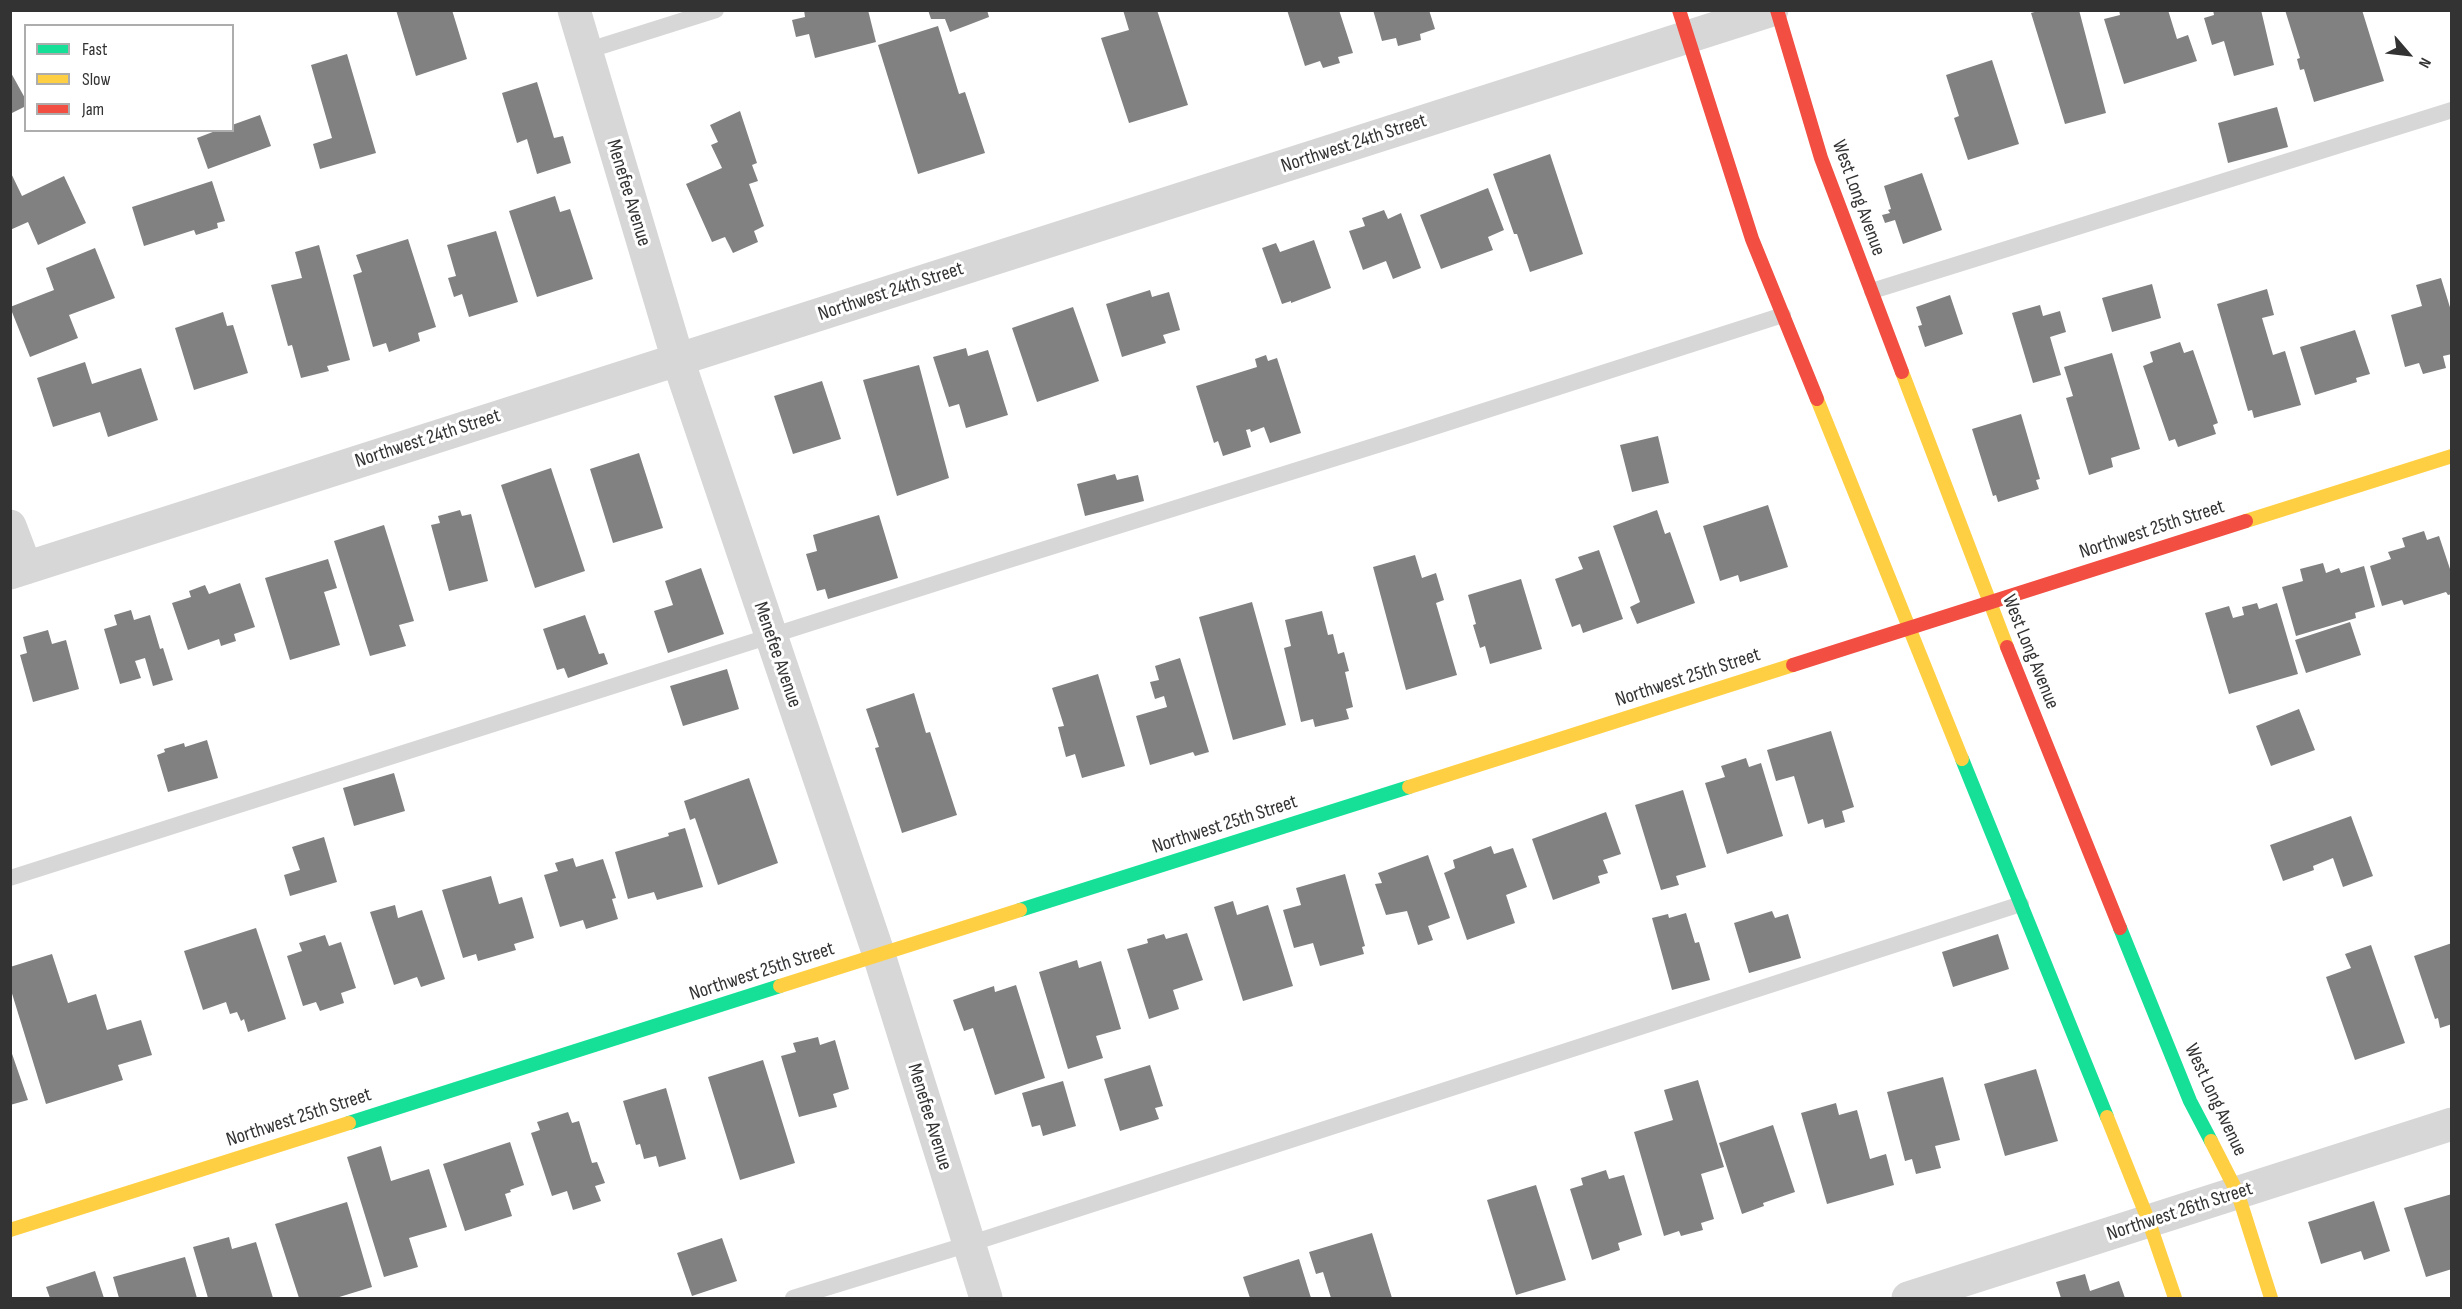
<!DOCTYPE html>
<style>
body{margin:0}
#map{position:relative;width:2462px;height:1309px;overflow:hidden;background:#fff;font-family:"Sofia Sans Condensed",sans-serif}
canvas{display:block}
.frame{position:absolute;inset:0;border:12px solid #333;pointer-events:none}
.legend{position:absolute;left:24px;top:24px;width:210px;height:108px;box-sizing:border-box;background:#fff;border:2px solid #adadad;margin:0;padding:8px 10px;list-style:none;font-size:18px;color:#333}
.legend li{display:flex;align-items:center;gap:12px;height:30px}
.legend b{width:30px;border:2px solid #adadad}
.north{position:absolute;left:2378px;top:24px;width:60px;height:60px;-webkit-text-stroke:4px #fff;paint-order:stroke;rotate:118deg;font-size:16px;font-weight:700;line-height:24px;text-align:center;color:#333}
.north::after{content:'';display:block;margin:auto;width:21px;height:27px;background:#333;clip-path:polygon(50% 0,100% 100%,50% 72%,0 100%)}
</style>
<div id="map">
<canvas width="2462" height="1309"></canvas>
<div class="frame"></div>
<ul class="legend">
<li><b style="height:8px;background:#16e098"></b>Fast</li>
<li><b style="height:8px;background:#ffcf43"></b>Slow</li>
<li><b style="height:8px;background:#f24e42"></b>Jam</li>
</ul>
<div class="north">N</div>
</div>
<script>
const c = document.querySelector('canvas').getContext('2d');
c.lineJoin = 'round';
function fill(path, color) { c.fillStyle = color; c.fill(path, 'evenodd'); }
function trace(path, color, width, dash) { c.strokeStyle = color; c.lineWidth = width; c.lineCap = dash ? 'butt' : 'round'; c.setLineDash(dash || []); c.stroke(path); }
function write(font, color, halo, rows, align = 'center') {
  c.font = font + ' "Sofia Sans Condensed",sans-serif'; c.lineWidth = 6; c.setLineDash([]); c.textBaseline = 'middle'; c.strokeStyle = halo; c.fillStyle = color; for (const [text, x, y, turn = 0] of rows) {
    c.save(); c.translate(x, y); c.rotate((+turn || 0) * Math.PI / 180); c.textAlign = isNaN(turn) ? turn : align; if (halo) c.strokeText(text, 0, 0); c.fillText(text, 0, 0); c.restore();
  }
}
fill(new Path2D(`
 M396 10H452L467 59 416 76Z
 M804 10H868L876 42 815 58 809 34 796 37 792 20 805 17Z
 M928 10H987L989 17 950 32 945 19H931Z
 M1123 10H1157L1188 105 1129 123 1101 38 1129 30Z
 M1287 10H1339L1353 53 1338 57 1340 63 1323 68 1320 61 1305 66Z
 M1373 10H1429L1435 29 1420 34 1421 40 1398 46 1396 38 1382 41Z
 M2042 10H2079L2106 113 2065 124 2031 13Z
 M2119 10H2168L2177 39 2188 35 2197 61 2124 84 2104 19 2120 15Z
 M2213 10H2261L2274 65 2234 76 2224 41 2212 45 2204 18 2214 15Z
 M2285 10H2362L2384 81 2314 102 2304 69 2300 70 2297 59 2300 58Z
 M938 26 959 94 965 92 985 153 918 174 878 45Z
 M347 54 376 153 320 169 313 144 332 138 311 65Z
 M1992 60 2019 144 1968 160 1954 118 1959 116 1946 75Z
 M10 71 26 100V106L10 114Z
 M537 82 554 138 563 136 571 163 537 174 527 139 517 143 502 93Z
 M2277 107 2288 147 2228 163 2218 123Z
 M740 111 757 163 752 165 758 181 749 184 764 226 754 231 758 242 733 253 725 237 712 242 686 184 722 168 711 145 718 142 710 125Z
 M260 115 271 146 208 169 197 138 218 130H232V125Z
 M1550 154 1583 254 1530 272 1517 234H1514L1493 174Z
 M10 171 22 196 64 176 86 223 38 245 28 222 10 230Z
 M1922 173 1942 230 1903 244 1895 220 1885 223 1882 215 1890 213 1888 210 1891 209 1884 186Z
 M212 181 225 221 217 223 218 228 196 235 194 230 144 246 132 207Z
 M1488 188 1504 230 1488 237 1493 250 1441 269 1420 215Z
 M555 196 560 212 570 209 593 279 537 297 509 211Z
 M1384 210 1388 219 1401 213 1421 268 1393 279 1386 261 1363 270 1349 231 1365 226 1362 218Z
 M496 231 518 302 469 317 462 294 454 297 448 278 456 276 447 245Z
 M408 239 436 327 418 333 420 341 389 352 386 343 373 347 353 275 362 272 356 255Z
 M1314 240 1331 288 1291 303V301L1282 304 1262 248 1276 243 1280 252Z
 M319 245 350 360 327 366 329 371 301 378 292 345 288 346 271 285 302 278 295 252Z
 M95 248 115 298 69 315 78 338 30 357 10 307 54 290 46 268Z
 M2441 278 2452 314V354L2443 356 2446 368 2423 374 2419 363 2405 367 2391 315 2422 306 2416 285Z
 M2152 284 2161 318 2112 332 2102 298Z
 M2267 289 2274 315 2262 318 2273 355 2285 351 2301 405 2254 418 2252 410 2248 411 2217 304Z
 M1150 290 1152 297 1169 292 1180 330 1163 335 1166 343 1122 357 1106 304Z
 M1950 295 1963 334 1925 347 1918 326 1922 325 1916 307Z
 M2040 305 2043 316 2060 311 2066 332 2050 337 2061 375 2033 383 2012 313Z
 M1073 307 1099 381 1037 402 1012 328Z
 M223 312 227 326 233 325 248 373 194 390 175 328Z
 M2355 330 2370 374 2356 378 2357 382 2315 395 2300 347Z
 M2180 342 2184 353 2193 350 2218 423 2213 425 2216 434 2178 447 2175 439 2169 441 2143 366 2153 362 2150 352Z
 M966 348 968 356 988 350 1008 415 966 428 959 404 949 407 933 357Z
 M2112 353 2140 449 2111 458 2113 467 2089 475 2066 398 2073 396 2064 367Z
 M1266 355 1268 361 1277 358 1301 433 1270 443 1264 427 1251 432 1250 429 1246 430 1251 447 1223 456 1218 441 1214 443 1196 386 1257 367 1255 359Z
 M85 362 92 384 141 368 158 420 108 437 100 412 53 427 37 378Z
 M919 365 949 478 897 496 863 380Z
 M822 381 841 439 793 454 774 396Z
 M2021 414 2040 479 2036 480 2039 489 1998 502 1996 495 1993 496 1972 429Z
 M1658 436 1669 483 1632 492 1620 445Z
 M639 453 663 528 613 543 590 469Z
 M551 468 585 571 535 588 501 485Z
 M1115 474 1117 480 1138 475 1144 501 1085 516 1077 484Z
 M1768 505 1788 567 1740 582 1738 575 1720 581 1703 526Z
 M460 510 462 516 471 514 488 581 449 591 431 525 440 523 438 516Z
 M1657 510 1665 534 1670 532 1695 603 1637 624 1630 607 1640 602 1613 526Z
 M879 515 898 578 828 599 825 589 817 591 806 554 817 551 813 535Z
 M384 525 414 621 399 625 406 646 370 656 334 541Z
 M2424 531 2427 540 2439 536 2452 575V594L2448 595 2446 592 2404 605 2402 600 2382 606 2370 566 2391 559 2388 552 2405 547 2402 538Z
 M1599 550 1623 619 1583 633 1580 624 1572 627 1555 579 1583 569 1578 557Z
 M1415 555 1422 578 1436 573 1444 600 1436 603 1457 675 1406 690 1373 567Z
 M328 559 337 588 324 592 340 645 290 660 265 578Z
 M2323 563 2326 573 2339 568 2341 573 2364 566 2375 607 2355 613 2356 618 2296 636 2282 587 2303 581 2300 569Z
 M701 568 724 634 668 653 654 611 673 605 665 581Z
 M1521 579 1542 649 1490 664 1485 646 1480 648 1473 625 1476 624 1468 595Z
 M240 583 255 627 234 634 236 641 221 646 219 639 188 650 172 603 191 597 189 591 205 585 209 594Z
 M1252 602 1286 725 1233 740 1199 617Z
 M2257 603 2259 609 2277 603 2298 674 2229 694 2205 613 2229 606 2233 618 2244 615 2242 607Z
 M131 610 134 620 150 615 160 649 163 648 173 680 153 686 145 658 135 661 141 678 120 684 104 629 117 625 114 615Z
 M1322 611 1328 635 1333 634 1338 654 1344 652 1349 671 1345 672 1353 707 1346 709 1349 719 1315 727 1313 719 1301 722 1284 648 1291 646 1285 620Z
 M585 615 599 654 604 653 608 664 568 678 564 668 557 670 543 629Z
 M2350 622 2361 655 2306 673 2295 640Z
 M48 630 52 644 66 640 79 689 33 702 20 655 27 653 23 637Z
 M1180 658 1209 752 1195 756 1193 752 1150 765 1136 716 1167 707 1164 696 1155 699 1150 682 1159 680 1155 666Z
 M727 669 739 709 683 726 670 686Z
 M1098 674 1125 766 1082 778 1075 754 1066 757 1058 727 1064 726 1052 688Z
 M914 693 926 733 930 732 957 815 902 833 875 748 879 747 866 709Z
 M2299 709 2315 750 2271 766 2256 726Z
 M1831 731 1854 807 1842 811 1845 822 1825 828 1823 819 1808 824 1794 776 1776 781 1767 750Z
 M207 740 218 778 168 792 157 755 165 752 164 749 184 743 185 747Z
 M1746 758 1749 767 1761 763 1783 836 1727 854 1705 783 1725 777 1721 766Z
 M394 773 405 811 354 826 343 788Z
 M749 778 778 863 718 885 695 818 690 820 684 801Z
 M1683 790 1706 867 1676 876 1679 885 1661 890 1635 805Z
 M1606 812 1621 854 1603 860 1608 873 1598 876 1600 883 1553 900 1532 839Z
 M2351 816 2373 876 2343 887 2333 858 2313 866 2314 870 2283 881 2270 845Z
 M685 828 703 887 657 900 654 892 628 899 615 852 669 836 668 833Z
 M324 837 337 882 290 896 284 875 300 870 292 847Z
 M1491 846 1494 854 1513 848 1527 887 1506 895 1515 923 1467 940 1444 873 1455 868 1453 860Z
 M1428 855 1450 918 1428 926 1433 940 1418 945 1407 911 1386 915 1375 884 1382 883 1378 873Z
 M573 858 576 867 603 859 616 898 612 899 618 919 586 929 583 920 560 927 544 875 558 871 555 863Z
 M1345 874 1365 946 1362 947 1364 954 1320 966 1313 943 1294 948 1283 910 1301 905 1296 888Z
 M491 876 499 904 522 897 534 938 514 944 516 950 478 961 476 954 463 958 442 890Z
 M1233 901 1237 915 1268 905 1293 986 1243 1001 1214 907Z
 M395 905 398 918 422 910 445 979 421 987 417 977 394 985 370 912Z
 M1772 911 1775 918 1788 914 1801 958 1749 973 1734 923Z
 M1686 913 1695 943 1699 942 1710 980 1672 990 1652 918 1668 914 1669 918Z
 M256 928 286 1019 248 1032 244 1019 241 1021 237 1012 230 1014 226 1002 203 1010 184 951Z
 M1187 933 1203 980 1173 990 1179 1009 1149 1019 1127 949 1148 943 1147 939 1164 934 1166 939Z
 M1998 934 2009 969 1953 987 1942 952Z
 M325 935 329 946 341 942 356 988 341 993 344 1003 320 1011 316 1002 303 1006 287 956 302 951 299 943Z
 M2452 943V1024L2440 1028 2438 1018 2435 1019 2414 956Z
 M2371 945 2405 1043 2355 1060 2326 977 2351 968 2345 954Z
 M52 954 68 1003 96 994 107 1030 141 1020 152 1055 118 1065 123 1080 46 1104 10 987V967Z
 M1077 960 1079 968 1101 961 1121 1029 1096 1036 1103 1058 1068 1069 1039 972Z
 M1016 985 1045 1078 995 1095 973 1028 964 1031 953 1000 994 986 995 992Z
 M818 1037 820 1045 835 1040 849 1089 833 1094 837 1107 799 1117 781 1056 796 1052 793 1043Z
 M10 1048 28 1100 10 1105Z
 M763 1060 795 1163 740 1180 708 1077Z
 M1150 1065 1163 1106 1155 1108 1159 1119 1120 1131 1104 1079Z
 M2036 1069 2058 1141 2005 1156 1984 1084Z
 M1943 1077 1960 1140 1935 1146 1941 1168 1916 1174 1912 1159 1905 1161 1887 1092Z
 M1698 1080 1724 1167 1701 1174 1714 1219 1701 1223 1703 1230 1681 1236 1679 1231 1664 1236 1634 1132 1673 1120 1664 1090Z
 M1063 1081 1076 1126 1043 1136 1040 1125 1032 1127 1022 1093Z
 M666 1088 686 1159 659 1167 656 1156 644 1159 640 1144 636 1145 623 1101Z
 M1836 1103 1839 1115 1857 1110 1870 1159 1886 1154 1894 1185 1827 1204 1801 1113Z
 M568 1112 572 1123 579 1121 592 1163 597 1162 605 1183 595 1186 601 1201 573 1210 567 1191 552 1196 531 1133 540 1130 537 1122Z
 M1773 1125 1795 1192 1763 1203 1764 1206 1742 1214 1719 1143Z
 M510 1142 524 1185 510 1190 511 1192 505 1194 512 1216 465 1231 443 1164Z
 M381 1146 391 1181 429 1169 447 1227 409 1238 418 1267 384 1277 347 1157Z
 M1606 1170 1609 1179 1624 1175 1642 1235 1618 1243 1620 1250 1592 1260 1570 1189 1583 1185 1581 1178Z
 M1536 1185 1566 1280 1516 1295 1487 1200Z
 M2452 1194V1269L2426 1277 2404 1208Z
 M2374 1201 2390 1251 2364 1260 2361 1251 2321 1264 2308 1222Z
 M347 1202 372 1287 336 1298H299L275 1224Z
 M1372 1233 1392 1298H1331L1323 1272 1316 1274 1309 1252Z
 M229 1237 232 1249 256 1242 273 1298H208L193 1247Z
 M722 1238 737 1281 692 1296 677 1253Z
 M185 1257 197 1298H119L113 1277Z
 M1299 1259 1311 1298H1250L1243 1277Z
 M95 1271 104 1298H50L46 1287Z
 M2085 1274 2090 1291 2119 1281 2125 1298H2061L2056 1282Z`), '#818181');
trace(new Path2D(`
 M586 51 716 10
 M1872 291 2452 110
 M10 878 1003 562 1406 436 1783 315
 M793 1298 969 1244 2021 904`), '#d7d7d7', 16);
trace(new Path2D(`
 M574 10 678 360 879 955 986 1298
 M10 526 26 568
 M10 573 1772 10
 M1908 1298 2452 1124`), '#d7d7d7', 33);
trace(new Path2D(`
 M1962 759 2107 1117
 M1020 910 1409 787
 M2120 928 2190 1101 2211 1141
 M349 1123 780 986`), '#16e098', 14);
trace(new Path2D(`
 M1902 372 2007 647
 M1817 399 1962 759
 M2246 521 2452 456
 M1409 787 1793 665
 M780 986 1020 910
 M2107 1117 2149 1222 2175 1298
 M2211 1141 2238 1194 2271 1298
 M10 1230 349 1123`), '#ffcf43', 14);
trace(new Path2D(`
 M1679 10 1752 239 1817 399
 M1777 10 1821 158 1902 372
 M2007 647 2120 928
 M1793 665 2246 521`), '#f24e42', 14);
write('20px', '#333', '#fff', [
 ["Northwest 24th Street",1354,144,-18],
 ["Menefee Avenue",628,193,73],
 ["West Long Avenue",1858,198,70],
 ["Northwest 24th Street",891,292,-18],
 ["Northwest 24th Street",428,439,-18],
 ["Northwest 25th Street",2152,530,-18],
 ["West Long Avenue",2030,652,68],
 ["Menefee Avenue",777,655,71],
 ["Northwest 25th Street",1688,678,-18],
 ["Northwest 25th Street",1225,825,-18],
 ["Northwest 25th Street",762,972,-18],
 ["West Long Avenue",2215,1100,65],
 ["Menefee Avenue",929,1117,73],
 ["Northwest 25th Street",299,1118,-18],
 ["Northwest 26th Street",2180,1212,-18]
]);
</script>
